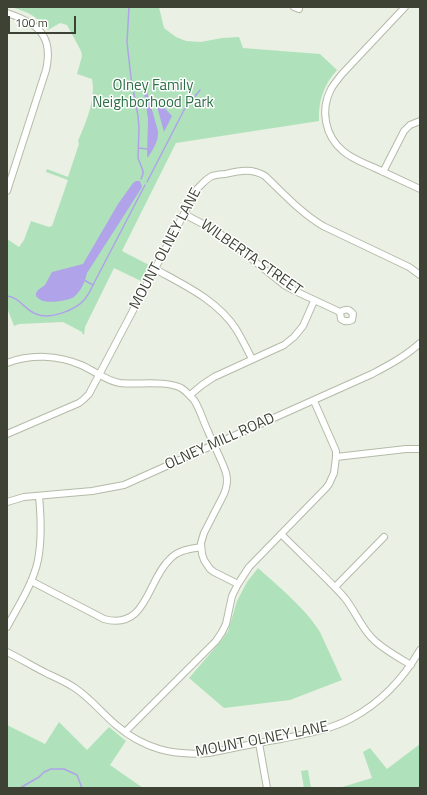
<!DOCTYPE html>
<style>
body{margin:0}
#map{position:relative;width:427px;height:795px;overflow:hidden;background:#eaf0e4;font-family:"Titillium Web",sans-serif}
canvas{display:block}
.frame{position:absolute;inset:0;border:8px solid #3d4234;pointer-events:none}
.scale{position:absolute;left:8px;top:16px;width:68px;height:18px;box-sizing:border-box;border:2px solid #3d4234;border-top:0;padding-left:5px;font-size:12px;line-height:14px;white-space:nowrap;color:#3d4234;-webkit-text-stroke:3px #fff;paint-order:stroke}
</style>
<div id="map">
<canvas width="427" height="795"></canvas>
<div class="frame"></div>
<div class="scale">100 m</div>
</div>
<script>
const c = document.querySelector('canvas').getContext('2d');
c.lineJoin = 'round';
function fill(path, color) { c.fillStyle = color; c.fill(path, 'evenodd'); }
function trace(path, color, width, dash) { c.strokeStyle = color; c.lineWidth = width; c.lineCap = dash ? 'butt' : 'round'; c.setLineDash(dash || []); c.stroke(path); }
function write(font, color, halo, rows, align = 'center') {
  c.font = font + ' "Titillium Web",sans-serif'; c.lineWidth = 3; c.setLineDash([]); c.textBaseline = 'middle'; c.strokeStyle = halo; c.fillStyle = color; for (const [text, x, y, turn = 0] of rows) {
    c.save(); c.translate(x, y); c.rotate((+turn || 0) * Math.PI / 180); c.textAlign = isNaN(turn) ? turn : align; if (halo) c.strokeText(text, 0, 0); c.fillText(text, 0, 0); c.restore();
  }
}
fill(new Path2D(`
 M12 7H159L164 28 176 37 186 41 201 42 222 38 239 37 243 48 320 54 337 70C324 84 318 101 319 121L176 143 122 251 149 265 141 281 114 268 85 327 84 335 82 333V332L63 322 19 324 14 326 7 308V239L19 247 24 240 31 221 49 227 52 226 68 180 46 172 47 169 68 177 79 144 78 141C86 122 96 100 92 79L77 74 82 56 81 51 67 25 60 23 48 30C42 23 36 17 28 13 23 11 17 9 12 7Z
 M258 568C278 586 306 609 320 632L342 680 290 700 224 708 189 678 221 641 228 631 237 601 247 582Z
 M59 722 87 750 109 727 126 741 110 765 143 788H7V725L45 744Z
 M420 744V788H339L372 778 363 752 370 748 387 769Z
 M308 770 311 788H304L301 771Z`), '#afe2ba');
fill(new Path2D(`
 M145 85 158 131C159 140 153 150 148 157H147L148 119 143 86Z
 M158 101 172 116 164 132 156 103Z
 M136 181H140L142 187 132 203 87 273C85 282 81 291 74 297 68 301 50 303 43 301 40 300 38 298 36 296V293L38 290 45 285 52 272 83 264 118 204 133 183Z`), '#b0a3ea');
trace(new Path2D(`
 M129 7 127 42 131 78 138 116 139 128 138 158 143 171V174L141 179
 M139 148 147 149
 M147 182 184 110 200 90
 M84 280 93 285
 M7 296C19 297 25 310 36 314 50 320 76 310 85 299 88 295 91 290 93 285L145 185
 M20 788 39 777 44 772 51 769H64L77 775 82 788`), '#b0a3ea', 1.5);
const minor = new Path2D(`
 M294 7 299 9
 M405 7 342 74C338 79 334 84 331 89 320 110 325 136 343 151 352 159 364 163 375 168 390 175 405 182 420 189
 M7 13C37 23 54 35 46 70L7 191
 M383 172 404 131 410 125 420 121
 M184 214 218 232 284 285 295 291 340 312C345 309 349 308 353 314L352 320C348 322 345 322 341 319L340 312
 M155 269C184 285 217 300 236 329 242 339 247 349 252 359
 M7 363C31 354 58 355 81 365 95 371 106 381 120 383 137 385 166 380 181 388 186 391 190 396 194 400 200 409 203 421 208 431 213 444 222 460 226 473 228 480 227 487 224 494L204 533 201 543 202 554 204 560 210 569 214 572 238 584
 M190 395 202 385 214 377 284 345 294 337 303 326 314 301
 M7 434 79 403 84 399 89 394 197 189C202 184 206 179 212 176 216 175 221 174 225 174 239 171 252 168 265 176 284 194 301 213 323 226L409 267 420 275
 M336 457 406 449H420
 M7 502 24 497 92 491 124 485 372 374C389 365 406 356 420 343
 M281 534C302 555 324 575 344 597 354 609 360 625 371 637 382 649 398 657 411 665
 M31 581 104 619C147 631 147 580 170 559 178 550 190 549 201 547
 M335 587 384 537
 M7 627C18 606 33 584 38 560 42 539 41 517 39 496
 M7 652C21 659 34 667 48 674 57 678 66 682 75 688 90 698 102 713 116 725 144 749 173 756 209 753 233 748 257 743 281 739 305 734 330 730 352 718 382 702 403 679 420 650
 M125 732 216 641 222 632 226 624 232 596 238 584 249 567 326 488 329 484 334 473 336 457V451L314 401
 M259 743 267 788`);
trace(minor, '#b3bba7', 8);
trace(minor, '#fff', 6);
write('15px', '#2d6e47', '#fff', [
 ["Olney Family",153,86],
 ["Neighborhood Park",153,103]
]);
write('15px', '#3d4234', '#fff', [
 ["MOUNT OLNEY LANE",166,249,-62],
 ["WILBERTA STREET",251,258,35],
 ["OLNEY MILL ROAD",220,442,-24],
 ["MOUNT OLNEY LANE",262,740,-11]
]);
</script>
